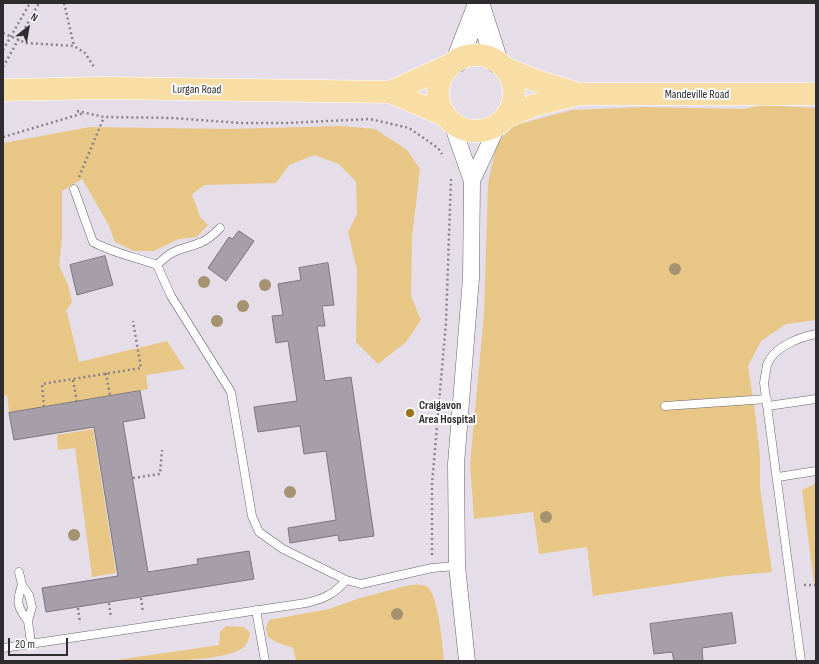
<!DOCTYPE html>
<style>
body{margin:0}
#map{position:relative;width:819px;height:664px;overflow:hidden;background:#e5dee8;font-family:"Sofia Sans Condensed",sans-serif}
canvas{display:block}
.frame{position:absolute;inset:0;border:4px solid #2f2c30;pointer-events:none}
.north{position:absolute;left:8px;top:8px;width:40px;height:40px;-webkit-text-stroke:3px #fff;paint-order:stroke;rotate:31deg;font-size:11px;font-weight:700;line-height:16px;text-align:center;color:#2f2c30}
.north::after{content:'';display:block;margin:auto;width:14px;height:18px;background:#2f2c30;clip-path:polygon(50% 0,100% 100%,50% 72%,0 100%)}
.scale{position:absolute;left:8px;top:638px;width:60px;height:18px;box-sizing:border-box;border:2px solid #2f2c30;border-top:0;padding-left:5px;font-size:12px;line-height:14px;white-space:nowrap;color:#2f2c30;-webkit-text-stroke:3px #fff;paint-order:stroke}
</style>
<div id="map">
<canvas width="819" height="664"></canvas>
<div class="frame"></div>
<div class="north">N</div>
<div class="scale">20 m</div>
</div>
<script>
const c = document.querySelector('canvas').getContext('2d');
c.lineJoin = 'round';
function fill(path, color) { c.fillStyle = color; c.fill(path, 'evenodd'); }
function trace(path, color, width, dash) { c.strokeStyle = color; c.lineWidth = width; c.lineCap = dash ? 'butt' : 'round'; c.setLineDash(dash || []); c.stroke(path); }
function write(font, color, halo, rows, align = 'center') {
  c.font = font + ' "Sofia Sans Condensed",sans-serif'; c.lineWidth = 4; c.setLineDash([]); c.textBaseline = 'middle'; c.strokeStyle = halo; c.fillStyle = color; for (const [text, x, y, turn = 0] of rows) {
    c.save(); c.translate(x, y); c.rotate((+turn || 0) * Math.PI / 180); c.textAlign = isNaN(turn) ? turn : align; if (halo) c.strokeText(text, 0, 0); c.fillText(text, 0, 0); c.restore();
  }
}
fill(new Path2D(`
 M760 105 816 108V320L786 324 761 341 748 366 756 419 760 457V487L772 572 728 576 593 596 587 547 539 554 533 512 474 519 470 464 484 314 488 184 496 146 501 138 515 125 572 110 645 107 744 109Z
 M341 126 375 129 407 150 420 169 412 237 411 296 421 320 406 342 378 364 356 342 357 270 348 232 357 214 356 182 339 164 314 155 289 165 276 183 205 185 192 194 200 217 208 225 197 237 179 239 154 251H134L115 242 108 224 82 179 62 191V239L59 265 68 285 72 302 65 313 67 312 79 362 167 341 185 369 146 375 148 389 140 391 9 413 7 395 3 396V143L90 127 229 129Z
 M93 429 116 573 92 577 75 448 58 450 57 435Z
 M816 483V599L802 490Z
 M410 585C414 585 422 584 426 586 438 591 443 648 444 661H296L293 648 276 642 268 637 266 628 269 620 329 609 360 598Z
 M226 626 244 627 250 633C249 638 248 643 244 647 224 664 138 661 109 661L219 645 220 632Z`), '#e8c786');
const building = new Path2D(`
 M239 231 254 241 226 281 208 268 229 237 232 239Z
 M105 256 113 285 77 295 70 265Z
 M328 263 334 305 322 306 325 326H317L325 381 351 377 374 536 339 541 338 535 290 543 288 528 336 520 326 451 304 454 300 426 258 432 254 407 297 401 288 341 276 343 272 316 283 315 278 284 301 280 299 268Z
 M140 391 145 418 123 422 148 572 198 564 197 559 249 551 254 579 46 612 42 588 118 576 94 427 14 440 9 413Z
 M732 613 736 643 702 648 703 661H674L672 652 654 654 650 624Z`);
fill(building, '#a69fa9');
trace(building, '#7a747d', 1);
const lane = new Path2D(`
 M74 189 93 242C113 253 135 257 157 265 176 246 181 251 202 242 208 240 215 233 220 228
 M157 265 171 296 231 392 252 516 259 532 283 549 346 580 361 584 432 568 457 566
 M665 406 767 399
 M768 406 816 399
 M778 477 816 471
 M19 572 22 585 29 595 32 607 28 621 31 643
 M22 585C16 602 17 607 28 621
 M256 610 265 661
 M3 648 306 603C323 599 335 594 346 580
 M801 661 764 383C765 377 766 371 767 365 773 347 800 337 816 334`);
const street = new Path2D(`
 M452 124 472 181 471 278 456 464 457 566 467 661
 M472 181 498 125`);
const secondary = new Path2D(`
 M478 3 497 62
 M457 61 478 7`);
const primary = new Path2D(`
 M438 93a38 38 0 1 1 76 0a38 38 0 1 1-76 0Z
 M505 68 534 80 579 94
 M3 90 102 88 390 92 444 115
 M390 92 450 65
 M506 117 535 105 579 94H816`);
trace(lane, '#6a646d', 9);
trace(street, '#6a646d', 17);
trace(secondary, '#6a646d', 23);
trace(primary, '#fff', 23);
trace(new Path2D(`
 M64 3 74 46
 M3 33 26 43 74 46 85 53 94 67
 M3 50 30 3
 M3 67 39 3
 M77 111 104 117 173 118 240 123H287L370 119 409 128 438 148 442 154
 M3 137 84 113
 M79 177 104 117
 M106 373 110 396
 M73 380 77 402
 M44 407 42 384 141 368 133 321
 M133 478 160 474 162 450
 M432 555V484L446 322 451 179
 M804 585H816
 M141 598 143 613
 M109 603 111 618
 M78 608 80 623`), '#88838a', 2.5, [2, 3]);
trace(lane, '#fff', 8);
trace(street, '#fff', 16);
trace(secondary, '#fff', 22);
trace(primary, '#f8dea5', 22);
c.fillStyle = '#a49270';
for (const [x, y] of [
 [675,269],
 [204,282],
 [265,285],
 [243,306],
 [217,321],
 [290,492],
 [546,517],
 [74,535],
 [397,614]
]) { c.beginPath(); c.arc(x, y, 6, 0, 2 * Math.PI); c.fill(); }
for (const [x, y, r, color] of [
 [410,413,5,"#99751f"]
]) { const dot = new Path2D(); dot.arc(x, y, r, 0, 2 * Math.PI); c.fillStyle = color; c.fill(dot); trace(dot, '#fff', 1.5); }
write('12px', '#2f2c30', '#fff', [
 ["Lurgan Road",197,90,1],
 ["Mandeville Road",697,95]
]);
write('bold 12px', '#2f2c30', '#fff', [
 ["Craigavon",419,406],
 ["Area Hospital",419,420]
], 'left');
</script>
